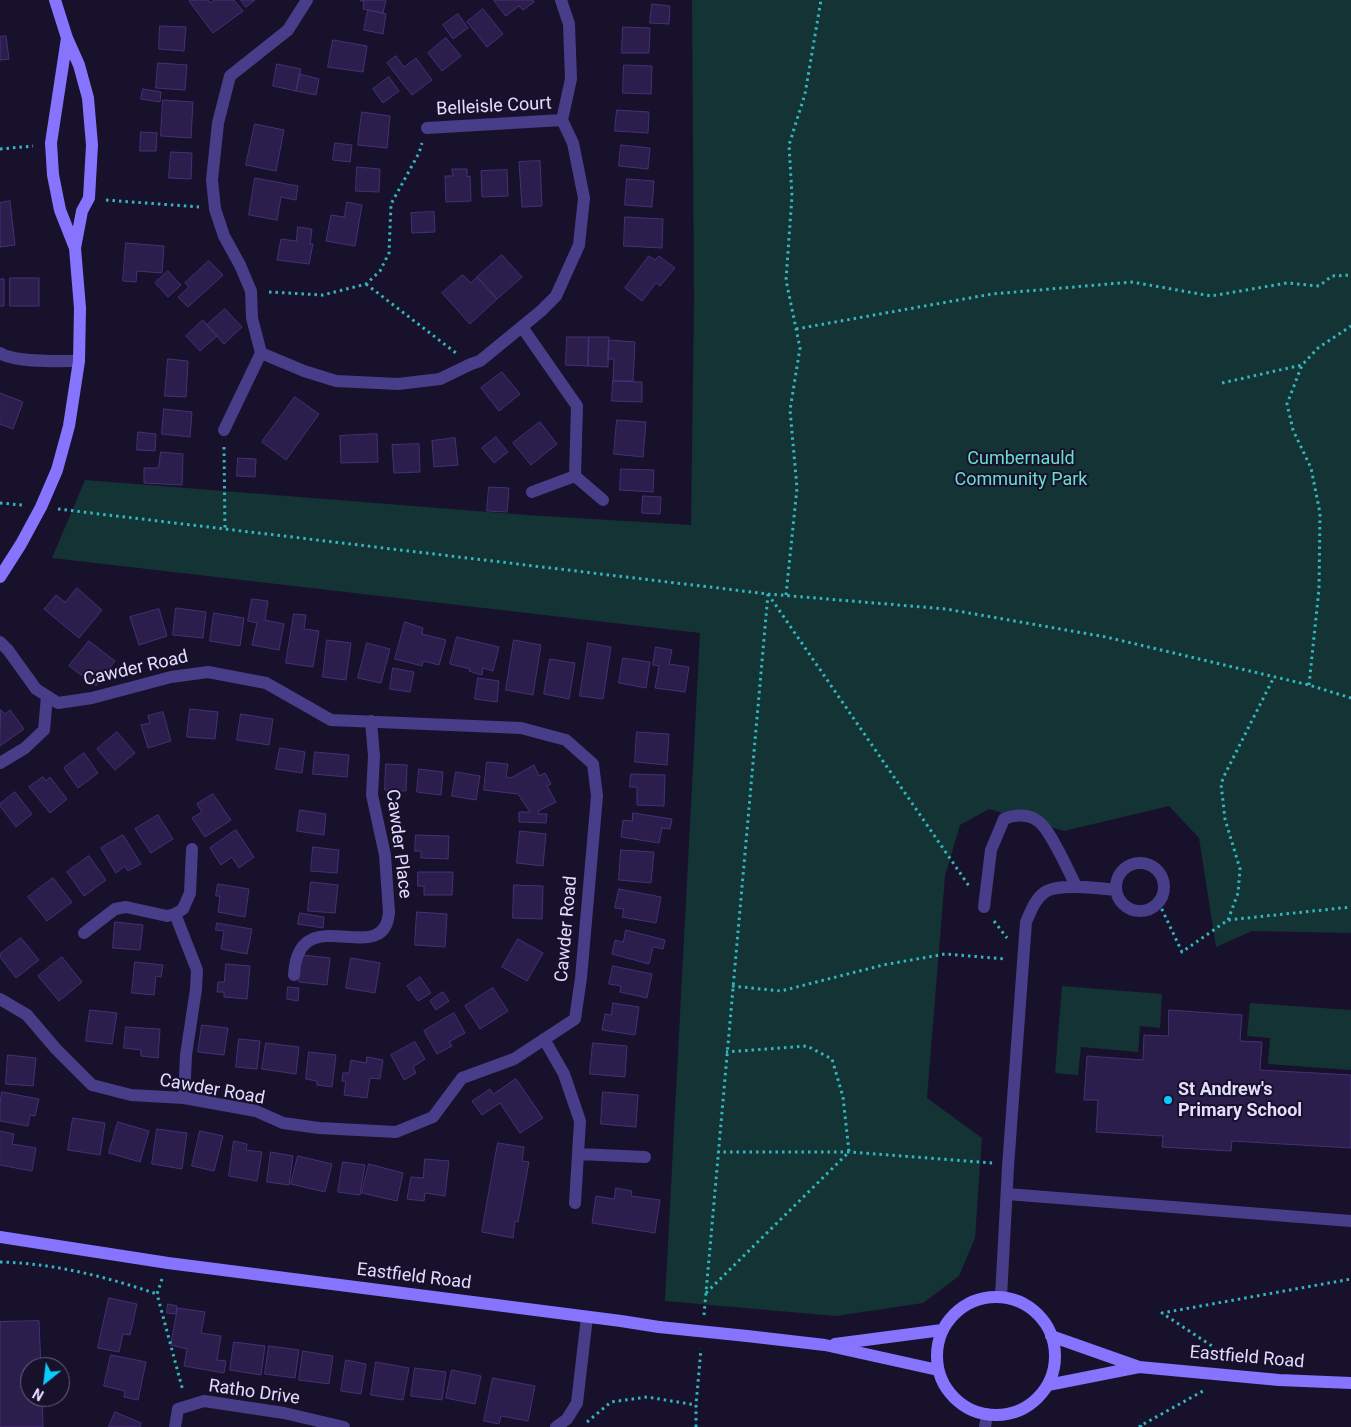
<!DOCTYPE html>
<style>
body{margin:0}
#map{position:relative;width:1351px;height:1427px;overflow:hidden;background:#18112b;font-family:Roboto,sans-serif}
canvas{display:block}
.north{position:absolute;left:20px;top:1357px;width:50px;height:50px;box-sizing:border-box;background:#18112b;border:1px solid #696280;border-radius:50%;rotate:209deg;font-size:14px;font-weight:700;line-height:20px;text-align:center;color:#e3dcff}
.north::after{content:'';display:block;margin:auto;width:18px;height:22px;background:#0acbfd;clip-path:polygon(50% 0,100% 100%,50% 72%,0 100%)}
</style>
<div id="map">
<canvas width="1351" height="1427"></canvas>
<div class="north">N</div>
</div>
<script>
const c = document.querySelector('canvas').getContext('2d');
c.lineJoin = 'round';
function fill(path, color) { c.fillStyle = color; c.fill(path, 'evenodd'); }
function trace(path, color, width, dash) { c.strokeStyle = color; c.lineWidth = width; c.lineCap = dash ? 'butt' : 'round'; c.setLineDash(dash || []); c.stroke(path); }
function write(font, color, halo, rows, align = 'center') {
  c.font = font + ' Roboto,sans-serif'; c.lineWidth = 4; c.setLineDash([]); c.textBaseline = 'middle'; c.strokeStyle = halo; c.fillStyle = color; for (const [text, x, y, turn = 0] of rows) {
    c.save(); c.translate(x, y); c.rotate((+turn || 0) * Math.PI / 180); c.textAlign = isNaN(turn) ? turn : align; if (halo) c.strokeText(text, 0, 0); c.fillText(text, 0, 0); c.restore();
  }
}
fill(new Path2D(`
 M692 0H1351V933L1252 931 1216 947 1199 838 1169 806 1064 831 989 809 960 825 945 876 927 1098 982 1138 975 1238 959 1276 923 1303 836 1316 665 1301 700 633 52 558 85 480 527 515 691 525 694 300Z
 M1062 986 1162 994 1160 1028 1140 1026 1138 1052 1081 1047 1078 1075 1055 1073Z
 M1250 1003 1351 1010V1070L1268 1064 1270 1038 1247 1036Z`), '#143335');
const building = new Path2D(`
 M191 0H208L210 3 214 0H234L243 11 213 33 189 1Z
 M241 0H255L246 7Z
 M360 0H386L383 13 363 9 364 2Z
 M494 0H533L534 2 523 10 519 6 506 16Z
 M652 4 670 6 669 24 650 23Z
 M483 9 503 34 487 47 467 22Z
 M368 10 386 14 383 34 364 30Z
 M458 14 468 28 453 39 443 25Z
 M160 26 186 27 184 51 159 49Z
 M623 27 650 28 649 53H622Z
 M6 36 9 59 0 60V37Z
 M446 38 461 56 442 71 428 53Z
 M333 40 367 46 363 72 328 67Z
 M396 56 404 67 416 58 432 80 412 95 387 63Z
 M158 63 187 65 185 90 156 88Z
 M277 64 301 69 296 91 273 86Z
 M624 65 652 66 651 94 623 93Z
 M300 74 319 79 316 95 296 91Z
 M389 77 399 91 383 103 373 89Z
 M143 89 161 92 160 102 141 99Z
 M163 100 193 102 191 138 161 136Z
 M617 110 649 112 648 133 615 131Z
 M362 112 390 116 387 148 358 145Z
 M255 124 284 130 276 171 246 165Z
 M141 132 157 133 156 151H140Z
 M335 143 352 145 350 162 333 160Z
 M621 145 650 148 648 169 619 166Z
 M171 152 192 153 191 179 169 178Z
 M540 161 542 206 522 207 519 162Z
 M357 167 380 169 379 192 356 191Z
 M452 169H467V177L470 176 471 201 446 202 445 176H453Z
 M507 170 508 196 482 197 481 171Z
 M255 178 298 186 296 200 281 197 277 220 249 215Z
 M627 179 654 181 652 207 625 205Z
 M10 201 15 245 0 247V203Z
 M347 202 362 205 355 246 326 241 331 215 344 217Z
 M434 212 435 232 412 233 411 213Z
 M625 217 663 219 662 248 624 246Z
 M298 227 312 229 310 244H313L309 264 277 260 281 239 296 241Z
 M126 243 164 246 162 273 137 271 136 282 123 281Z
 M502 255 522 277 497 299 477 277Z
 M649 256 655 260 659 256 675 268 660 286 656 283 642 301 625 288Z
 M209 261 223 275 188 307 178 297 189 287 185 283Z
 M168 271 181 285 168 297 155 283Z
 M463 275 471 283 477 277 497 299 470 324 442 293Z
 M10 278H39V306H10Z
 M0 279H4V306H0Z
 M225 309 242 327 224 344 207 325Z
 M203 320 217 336 200 351 186 336Z
 M567 337H589L588 366 566 365Z
 M589 337H609L608 367 588 366Z
 M609 340 635 342 633 381H613L614 359H608Z
 M168 359 188 361 186 397 165 396Z
 M502 372 520 394 499 411 481 388Z
 M613 381 642 382V402L612 401Z
 M0 393 23 402 13 429 0 424Z
 M295 397 319 414 286 460 262 442Z
 M164 409 192 412 190 437 162 434Z
 M617 420 646 422 643 457 614 454Z
 M540 422 557 444 531 465 513 443Z
 M138 432 156 434 155 451 137 450Z
 M377 434 378 462 341 463 340 436Z
 M496 437 508 452 494 463 482 448Z
 M455 438 458 465 434 467 432 441Z
 M419 444 420 472 394 473 392 445Z
 M161 452 183 454 182 485 144 483V468H158Z
 M238 458 256 459 255 477 237 476Z
 M621 469 654 470 653 492 620 490Z
 M489 487 509 488 507 512 487 511Z
 M643 496 661 497 660 514 642 513Z
 M77 588 102 610 79 638 44 609 56 595 65 602Z
 M252 599 268 601 265 620 284 624 279 650 252 645 257 623 248 621Z
 M176 608 206 612 203 638 173 635Z
 M159 609 167 636 139 645 130 617Z
 M214 613 244 618 240 646 210 641Z
 M294 614 306 615 304 629 319 631 313 667 286 663Z
 M405 622 423 628 422 634 446 640 439 665 423 661 422 666 395 659Z
 M457 637 499 647 493 671 483 668 482 675 469 671 470 669 450 664Z
 M327 640 351 643 346 680 323 677Z
 M514 640 541 645 533 695 506 690Z
 M89 641 115 661 96 686 69 666Z
 M367 643 390 649 381 683 358 678Z
 M588 643 611 647 603 699 580 696Z
 M656 647 672 650 669 664 689 667 685 692 655 688 659 666 653 665Z
 M623 658 650 662 646 688 619 683Z
 M550 659 575 663 569 699 544 694Z
 M393 668 414 672 410 692 390 689Z
 M478 678 499 681 497 702 475 699Z
 M190 709 218 712 215 739 187 737Z
 M1 710 5 714 10 710 24 729 0 746Z
 M163 712 171 741 148 748 141 725 150 723 148 716Z
 M241 714 273 719 269 745 237 740Z
 M117 732 135 753 115 770 97 749Z
 M637 732 669 734 667 765 635 762Z
 M280 748 305 752 302 773 276 769Z
 M315 752 349 755 347 777 313 774Z
 M84 753 98 773 78 788 64 768Z
 M487 762 508 764 506 777 511 778 534 765 539 776 545 773 551 784 547 786 556 802 538 811 539 814H547L546 823 519 822V812H530L518 794 484 790Z
 M386 764 407 765 406 791 385 790Z
 M419 769 443 772 441 795 417 792Z
 M456 772 480 776 476 800 452 796Z
 M631 774 665 775 664 806 637 805V787H630Z
 M43 777 46 781 50 777 67 799 50 813 29 787Z
 M15 792 32 814 16 827 0 806V804Z
 M213 794 231 820 205 837 192 818 202 812 197 804Z
 M300 810 326 814 324 835 297 831Z
 M633 813 672 819 670 829 662 828 659 843 621 837 623 820 632 821Z
 M158 815 173 839 151 853 135 829Z
 M236 830 254 857 239 868 232 857 221 865 210 848Z
 M520 831 546 834 543 866 517 863Z
 M123 835 141 864 128 871 125 866 116 873 101 848Z
 M416 835 449 836 448 859 421 858V851H415Z
 M313 847 339 850 337 873 311 871Z
 M621 850 654 852 651 883 619 880Z
 M89 856 106 880 84 896 67 872Z
 M418 872H453L452 895H424V886H418Z
 M53 878 72 902 47 921 28 897Z
 M311 882 338 885 335 913 308 911Z
 M218 884 249 889 245 917 218 912 220 896H216Z
 M514 885 543 886 542 919 513 918Z
 M619 889 661 897 656 923 622 917 624 909 615 908Z
 M417 912 447 914 445 947 415 945Z
 M300 913 324 917 323 928 298 924Z
 M115 922 143 925 140 950 113 948Z
 M217 923 252 929 247 954 221 949 224 931 216 930Z
 M626 930 665 940 663 949 653 947 649 964 612 954 615 940 623 942Z
 M21 938 39 960 16 978 0 957V954Z
 M518 939 543 953 527 981 502 967Z
 M302 955 330 958 327 985 299 982Z
 M62 957 82 982 59 1001 38 976Z
 M351 958 380 963 375 993 346 988Z
 M135 962 163 965 161 977 156 976 154 995 132 993Z
 M226 964 250 966 247 999 224 997V992H217L218 982H224Z
 M613 966 652 974 647 998 620 992 621 986 609 984Z
 M420 977 431 993 418 1001 407 986Z
 M288 987 299 988 298 1001 287 999Z
 M493 988 508 1011 480 1029 465 1006Z
 M443 992 449 1001 436 1010 430 1001Z
 M613 1003 639 1007 635 1035 602 1030 605 1014 611 1015Z
 M90 1010 117 1013 112 1044 86 1041Z
 M1169 1010 1242 1015 1240 1041 1262 1042 1260 1070 1351 1075V1148L1232 1141 1231 1151 1162 1147 1163 1136 1096 1132 1098 1100H1084L1087 1056 1143 1060 1144 1035 1168 1036Z
 M454 1013 465 1033 449 1042 452 1046 437 1054 424 1031Z
 M202 1025 228 1028 224 1055 198 1052Z
 M126 1027 160 1029 158 1058 141 1056V1050L124 1048Z
 M239 1039 260 1041 257 1069 236 1067Z
 M415 1042 425 1059 413 1067 416 1073 404 1080 391 1055Z
 M266 1043 299 1047 296 1074 262 1069Z
 M593 1043 627 1046 625 1077 590 1074Z
 M309 1052 336 1055 332 1087 317 1085V1081L306 1079Z
 M8 1055 36 1058 33 1086 6 1084Z
 M367 1057 383 1060 380 1079 370 1078 367 1098 344 1095 346 1082 342 1081 343 1073H349L351 1060 366 1063Z
 M516 1079 543 1118 520 1133 500 1103 482 1115 472 1101 490 1089 493 1094Z
 M2 1092 39 1099 35 1116 30 1115 28 1126 0 1121V1104Z
 M603 1092 638 1095 636 1127 601 1124Z
 M73 1118 105 1123 100 1155 68 1150Z
 M118 1122 149 1131 140 1162 109 1153Z
 M157 1129 187 1133 182 1169 152 1164Z
 M0 1131 14 1134 12 1144 36 1148 32 1171 0 1165Z
 M200 1131 223 1136 214 1171 192 1166Z
 M234 1141 247 1144 246 1150 262 1152 257 1181 229 1176Z
 M498 1143 524 1147 522 1161 529 1162 518 1222 515 1221 513 1238 482 1232Z
 M271 1152 293 1156 289 1185 267 1182Z
 M298 1156 332 1164 325 1192 291 1184Z
 M425 1159 449 1161 445 1196 425 1193 424 1201 407 1199 411 1177 423 1178Z
 M343 1162 365 1165 360 1195 338 1192Z
 M369 1164 403 1173 397 1201 362 1193Z
 M616 1188 632 1191 631 1196 660 1200 655 1233 592 1223 596 1196 614 1199Z
 M109 1298 137 1304 130 1335 123 1334 119 1352 98 1348Z
 M168 1304 177 1306 176 1314 167 1313Z
 M178 1308 205 1312 201 1333 221 1336 217 1360 226 1361 224 1373 184 1366 187 1349 171 1345Z
 M39 1321 41 1367H30V1397H42L43 1427H0V1322Z
 M234 1342 265 1346 261 1375 230 1370Z
 M269 1346 299 1350 295 1378 265 1374Z
 M303 1351 333 1356 329 1384 299 1380Z
 M111 1355 146 1362 138 1400 124 1397 125 1391 104 1386Z
 M346 1360 366 1364 361 1394 341 1391Z
 M376 1362 409 1368 403 1400 371 1395Z
 M415 1368 446 1372 442 1400 411 1396Z
 M452 1370 481 1376 475 1404 446 1398Z
 M493 1378 535 1386 528 1421 501 1416 499 1424 484 1421Z
 M115 1412 141 1423 140 1427H109Z`);
fill(building, '#2c1e4c');
trace(building, '#453078', 1);
trace(new Path2D(`
 M0 149 33 146
 M106 200 199 207
 M366 284 456 353
 M269 292 323 295 366 284 380 271 389 253 391 204 419 153 422 143
 M796 329 992 294 1132 282 1211 296 1287 283 1319 286 1332 276 1351 275
 M1222 383 1302 365
 M224 447 225 529
 M0 503 22 505
 M58 509 768 594 946 609 1106 637 1309 685 1351 698
 M768 594 969 886
 M786 595 797 488 790 410 800 348 786 280 792 196 789 145 805 94 821 0
 M1309 685 1319 589 1320 513 1311 468 1293 430 1287 404 1302 365 1318 348 1351 326
 M1159 903 1182 952 1228 920 1351 907
 M1228 920 1238 893 1240 869 1225 819 1221 784 1225 774 1274 677
 M994 921 1007 938
 M732 986 781 991 883 965 945 954 1006 959
 M717 1152H849L993 1163
 M0 1262C53 1263 107 1277 157 1294
 M162 1279 157 1294 183 1391
 M706 1293 849 1152 843 1097 832 1059 807 1046 726 1052
 M704 1315 768 594
 M1215 1357V1348L1162 1313 1351 1279
 M587 1422 611 1402 647 1397 696 1405
 M696 1427V1405L701 1349
 M1142 1427 1140 1426 1203 1391`), '#32b7bd', 3, [2.5, 4]);
trace(new Path2D(`
 M1116 887a24 24 0 1 1 48 0a24 24 0 1 1-48 0Z
 M984 907 991 850 1004 819C1015 814 1029 814 1038 821 1050 829 1069 872 1076 886
 M84 933 115 909 126 907 167 916 175 914 183 909 190 893 192 849
 M294 975C298 896 385 972 389 912
 M1007 1194 1351 1221
 M1001 1297 1008 1167 1026 922C1031 911 1035 899 1045 892 1059 883 1099 888 1116 890
 M556 1427 567 1419 577 1403 587 1317`), '#483d89', 12);
trace(new Path2D(`
 M307 0 288 30 230 76 218 123 212 180 215 209 224 236 240 265 251 291 252 318 261 353 304 371 336 381 398 384 440 379 471 364 480 361 541 311 556 296 579 245 584 198 573 143 562 120 571 79 569 24 561 0
 M427 128 562 120
 M522 327 577 406 575 476 603 500
 M0 353C14 363 61 361 79 361
 M224 430 261 353
 M532 492 575 476
 M0 642 8 650 36 689 58 703 92 698 171 677 208 672 266 683 331 720 521 728 566 740 593 764 597 796 581 978 575 1019 514 1059 462 1078 433 1117 396 1132 319 1128 283 1123 256 1111 184 1098 131 1095 92 1085 56 1049 27 1015 0 999
 M371 721 374 756 372 795 385 855 389 912
 M0 763 25 748 44 730 47 696
 M175 914 197 970 196 989 186 1055 184 1098
 M544 1039 564 1074 580 1121 575 1203
 M578 1154 645 1157
 M175 1427 178 1409 204 1401 284 1413 344 1427
 M985 1427 987 1414`), '#483d89', 12);
trace(new Path2D(`
 M55 0 67 38 79 65 88 98 92 145 89 198 82 211 75 248
 M0 577 21 544 41 507 57 470 69 426 79 361 80 308 75 248 60 210 53 175 51 143 67 38
 M0 1237 168 1263 621 1321 659 1327
 M937 1356a59 59 0 1 1 118 0a59 59 0 1 1-118 0Z
 M747 1336 825 1345 938 1370
 M1051 1336 1139 1367 1279 1380 1351 1383
 M835 1344 942 1330
 M1048 1385 1139 1367`), '#8674fe', 12);
trace(new Path2D(`
 M659 1327 747 1336`), '#8674fe', 12);
for (const [x, y, r, color] of [
 [1168,1100,5,"#0acbfd"]
]) { const dot = new Path2D(); dot.arc(x, y, r, 0, 2 * Math.PI); c.fillStyle = color; c.fill(dot); trace(dot, '#18112b', 2); }
write('18px', '#e3dcff', '#18112b', [
 ["Belleisle Court",494,107,-3],
 ["Cawder Road",136,669,-13],
 ["Cawder Place",398,844,83],
 ["Cawder Road",567,929,-85],
 ["Cawder Road",212,1090,10],
 ["Eastfield Road",414,1277,7],
 ["Eastfield Road",1247,1358,5],
 ["Ratho Drive",254,1393,8]
]);
write('18px', '#67e0ce', '#18112b', [
 ["Cumbernauld",1021,459],
 ["Community Park",1021,480]
]);
write('bold 18px', '#e3dcff', '#18112b', [
 ["St Andrew's",1178,1090],
 ["Primary School",1178,1111]
], 'left');
</script>
